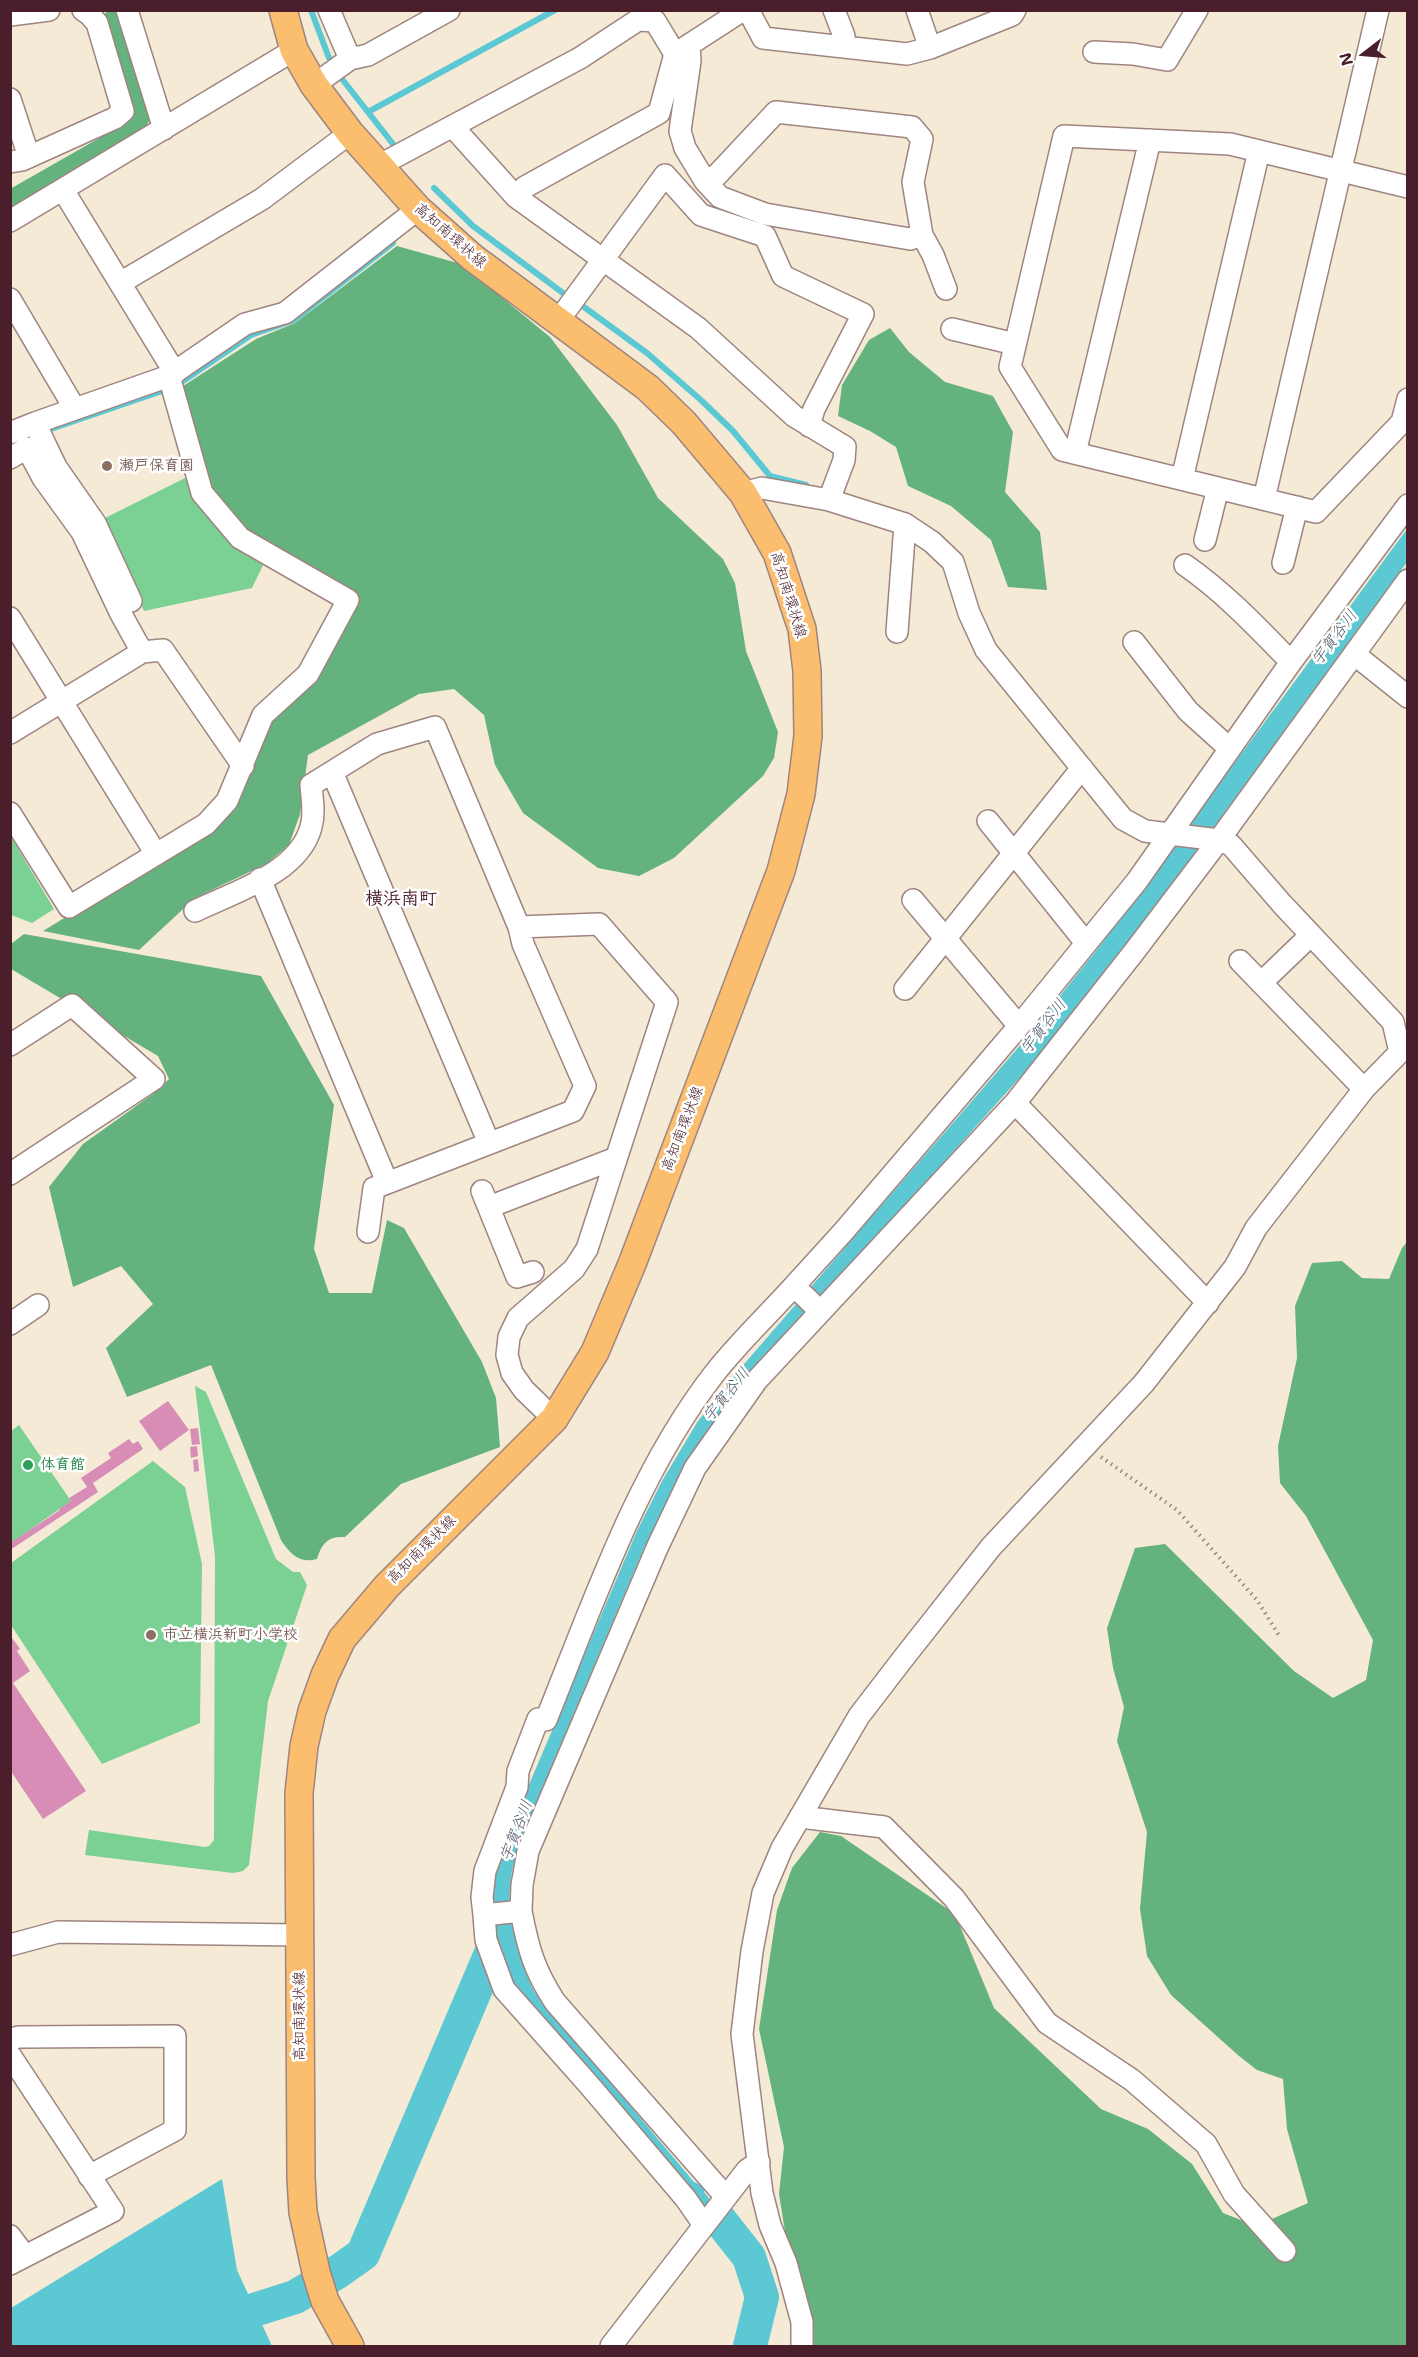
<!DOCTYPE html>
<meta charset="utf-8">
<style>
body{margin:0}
#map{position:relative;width:1418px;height:2357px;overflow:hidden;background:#f4ead5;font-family:"Shantell Sans",sans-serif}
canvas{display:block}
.frame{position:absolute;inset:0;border:12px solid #4a1f2b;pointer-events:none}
.north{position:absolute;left:1334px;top:24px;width:60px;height:60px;-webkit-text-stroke:4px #fff;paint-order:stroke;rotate:254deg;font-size:16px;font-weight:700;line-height:24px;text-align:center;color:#4a1f2b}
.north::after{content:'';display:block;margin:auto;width:21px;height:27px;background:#4a1f2b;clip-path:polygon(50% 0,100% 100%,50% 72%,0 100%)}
</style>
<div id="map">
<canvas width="1418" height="2357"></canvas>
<div class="frame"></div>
<div class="north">N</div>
</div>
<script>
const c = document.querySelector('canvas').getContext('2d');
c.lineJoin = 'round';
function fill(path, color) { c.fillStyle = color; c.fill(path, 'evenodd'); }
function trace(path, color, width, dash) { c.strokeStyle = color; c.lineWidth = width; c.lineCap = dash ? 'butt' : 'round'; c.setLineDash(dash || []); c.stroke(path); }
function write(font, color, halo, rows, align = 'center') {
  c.font = font + ' "Shantell Sans","Klee One",sans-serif'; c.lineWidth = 5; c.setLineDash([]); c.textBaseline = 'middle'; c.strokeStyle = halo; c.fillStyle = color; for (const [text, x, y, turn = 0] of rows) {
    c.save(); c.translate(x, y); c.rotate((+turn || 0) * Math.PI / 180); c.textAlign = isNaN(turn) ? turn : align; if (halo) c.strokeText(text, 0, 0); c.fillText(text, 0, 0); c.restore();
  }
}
fill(new Path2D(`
 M191 475 267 557 252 588 144 611 103 519Z
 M11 837 54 909 32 923 11 915Z
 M195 1386 206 1392 276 1559 293 1572H300L307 1585 268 1701 249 1865 243 1871 233 1873 85 1855 89 1830 205 1847 209 1846 214 1840 215 1556Z
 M19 1425 71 1501 11 1543V1431Z
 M153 1461 185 1487 202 1564 200 1723 102 1764 11 1625V1563Z`), '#7bd094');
fill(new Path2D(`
 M108 11H123L155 110 134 149 11 225 10 189 117 128 97 21Z
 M397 246 461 264 550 337 617 425 658 498 723 559 735 583 746 651 778 732 774 758 763 776 674 858 639 876 598 868 523 813 495 765 484 715 454 689 419 694 308 755 300 814 289 845 266 864 195 898 139 950 43 931 209 829 267 717 355 597 242 536 204 492 183 386 256 339 295 323Z
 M890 328 909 352 945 382 993 396 1013 432 1005 492 1040 532 1047 590 1008 587 991 540 951 506 908 486 896 447 870 431 838 416 842 385 869 340Z
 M24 934 261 976 334 1105 314 1249 329 1293H372L387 1220 404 1228 482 1362 496 1398 500 1447 401 1484 345 1537C328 1536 322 1543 317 1559 300 1564 290 1554 281 1540L211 1365 127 1397 106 1348 153 1304 121 1266 73 1287 49 1187 83 1144 153 1094 169 1079 158 1056 11 969V944Z
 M1407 1242V2346H811L795 2293 779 2194 784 2147 759 2029 777 1910 792 1868 820 1832 841 1836 955 1914 994 2008 1101 2109 1148 2129 1192 2164 1223 2213 1256 2226 1308 2203 1287 2129 1283 2079 1257 2070 1239 2056 1171 1995 1147 1956 1140 1909 1147 1832 1117 1741 1124 1707 1113 1668 1107 1628 1135 1548 1165 1544 1294 1671 1333 1698 1366 1680 1373 1640 1306 1516 1280 1483 1278 1446 1297 1358 1295 1306 1312 1263 1342 1261 1362 1278 1389 1279 1402 1248Z`), '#64b27e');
fill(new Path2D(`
 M1407 529V562L1117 960 1041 1054 752 1376 710 1429 676 1484 644 1548 524 1831C521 1843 516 1855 513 1867 503 1908 517 1954 534 1991L694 2182 705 2187 704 2192 754 2253 742 2256 529 2006 510 1978 505 1954 496 1958 491 1901 497 1867 522 1801 637 1531 662 1481 698 1421 745 1363 1023 1042 1099 947Z
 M222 2179 237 2270 272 2346H11V2308Z`), '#5cc8d3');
trace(new Path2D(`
 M311 10 329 58
 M342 79 393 144
 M368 112 555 10
 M434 188 473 226 563 293
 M584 307 647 353 702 401 733 431 770 476 806 485
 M183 381 251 335 294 320 393 243
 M51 429 165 390`), '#5cc8d3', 6);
trace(new Path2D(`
 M719 2219 749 2257 762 2297 750 2346
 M254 2310 295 2297 339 2271 363 2254 503 1925`), '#5cc8d3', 34);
fill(new Path2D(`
 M168 1401 189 1430 160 1451 139 1421Z
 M198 1428 200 1444 192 1445 190 1429Z
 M129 1439 133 1444 138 1441 143 1449 93 1483 98 1492 10 1550V1543L60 1510 59 1509 71 1501 69 1498 87 1487 81 1478 111 1458 108 1453Z
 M197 1446 198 1456 191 1458 190 1447Z
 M198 1459 199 1471 194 1472 193 1460Z
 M10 1635 20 1649 17 1651 30 1671 13 1683 86 1791 43 1819 10 1770Z`), '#d88db6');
const minor = new Path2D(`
 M127 10 164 129
 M329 10 350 59
 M748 10 763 38 907 54 930 48 1012 15 1015 10
 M834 10 844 36V45
 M917 10 930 48
 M10 15 49 10
 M689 45 690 61 680 131 685 148 705 181 720 197 765 214 910 239 922 235
 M1094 52 1133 54 1167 60 1197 10
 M314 85 350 59 368 55 449 10
 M10 99 29 157
 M453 127 516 197 698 328 794 416 845 447 844 460 829 500
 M10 162 22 160 115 118 123 111 97 23 90 15 83 10
 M380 165 580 58 638 20 655 21 675 54 743 10
 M705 181 717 175 776 112 912 127 922 139 913 182 922 235 933 255 946 289
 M1408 187 1230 144 1064 136 1010 367 1062 450 1316 512 1402 422 1408 399
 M63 190 175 373
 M516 197 525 187 659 113 675 54
 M10 221 294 50
 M120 283 262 199 350 133
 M10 299 75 409
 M558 321 665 175 701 215 765 236 783 276 863 314 814 409 809 426
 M952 329 1015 344
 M35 423 56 467 95 523 131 601
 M10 433 35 423 169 376 245 324 285 313 418 209
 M1075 453 1150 140
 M10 458 27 448 43 478 82 532 121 614 142 652 10 733
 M1182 479 1259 151
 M743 493 762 488 829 500 905 524 932 542 953 562 969 613 986 650 1123 819 1145 831 1219 840 1231 845 1282 904 1393 1022 1400 1052
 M1264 499 1378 10
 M1205 540 1218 488
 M1283 563 1297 507
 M1185 565C1225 593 1257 627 1291 662
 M10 618 156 854
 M897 632 905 524
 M1134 642 1188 711 1230 749
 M142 652 163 650 243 766
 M1354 654 1408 697
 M332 772 489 1143
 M10 813 69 907 206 824 227 801 263 715 308 674 348 600 240 538 202 493 169 376
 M988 821 1086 943
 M260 879 387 1182
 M913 900 1019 1026
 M195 911C234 892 299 873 311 827 315 813 312 799 311 785L377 744 435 727 519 927 523 944 585 1086 573 1111 374 1188 368 1232
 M519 927 599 924 667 1002 587 1249 574 1269 518 1318 509 1337 507 1355 512 1373 524 1390 554 1419
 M1240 961 1364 1089
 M1261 983 1311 935
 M905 989 1082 768
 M10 1045 72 1005 154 1079 10 1174
 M1015 1103 1208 1303
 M482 1191 517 1277 533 1272
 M489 1207 616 1158
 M820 1311 794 1286 844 1231 1019 1026 1137 881 1291 662 1408 505
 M10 1324 38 1305
 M800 1817 884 1827 954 1898 1047 2023 1132 2080 1206 2144 1234 2194 1285 2251
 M521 1911 522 1885 528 1851 657 1548 695 1468 757 1380 1015 1103 1134 952 1219 840 1408 580
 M484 1915 486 1940 504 1989 590 2086 686 2199 704 2225
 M10 1945 58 1932 300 1935
 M10 2039 19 2037 175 2036V2130L89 2176
 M10 2055 113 2211 10 2264
 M726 2197 555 2002C534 1970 528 1948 521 1911L484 1915 482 1897 485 1871 517 1787 518 1771 538 1719 546 1720C593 1604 637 1473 714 1374 738 1343 768 1315 794 1286
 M10 2236 25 2256
 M611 2346 747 2170 759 2162
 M802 2346V2322L786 2263 770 2225 762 2193 742 2034 752 1951 763 1893 782 1848 859 1716 902 1660 991 1547 1144 1383 1235 1267 1256 1228 1364 1089 1400 1052`);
const major = new Path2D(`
 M283 10 294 50 314 85 350 133 418 209 472 257 648 388 684 423 743 493 777 553 802 629 807 671 808 736 801 794 781 871 632 1264 595 1352 554 1419 387 1586 342 1639 325 1675 312 1711 304 1746 299 1793 301 2178 303 2212 316 2272 325 2301 350 2346`);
trace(minor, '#9f8480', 24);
trace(major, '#9f8480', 30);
trace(new Path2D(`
 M1101 1457 1177 1510 1257 1600 1280 1637`), '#9f8480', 4, [1.5, 4.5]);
trace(minor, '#fff', 21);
trace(major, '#fbbe6e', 27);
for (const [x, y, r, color] of [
 [107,466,6,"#8d6e63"],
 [28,1465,6,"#2e9e5b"],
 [151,1635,6,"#8d6e63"]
]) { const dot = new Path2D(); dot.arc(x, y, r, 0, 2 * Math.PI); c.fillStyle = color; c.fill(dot); trace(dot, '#fff', 2); }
write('15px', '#4a1f2b', '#fff', [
 ["高知南環状線",450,236,41],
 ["高知南環状線",788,595,73],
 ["高知南環状線",683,1129,-69],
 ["高知南環状線",422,1550,-45],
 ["高知南環状線",300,2016,-90]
]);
write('bold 15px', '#785e54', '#fff', [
 ["瀬戸保育園",119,466],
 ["市立横浜新町小学校",163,1635]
], 'left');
write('bold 15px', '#27864d', '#fff', [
 ["体育館",40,1465]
], 'left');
write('italic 16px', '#505a66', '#fff', [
 ["宇賀谷川",1335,638,-53],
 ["宇賀谷川",1044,1027,-53],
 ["宇賀谷川",727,1395,-51],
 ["宇賀谷川",517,1831,-69]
]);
write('bold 18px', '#4a1f2b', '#fff', [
 ["横浜南町",401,899]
]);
</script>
